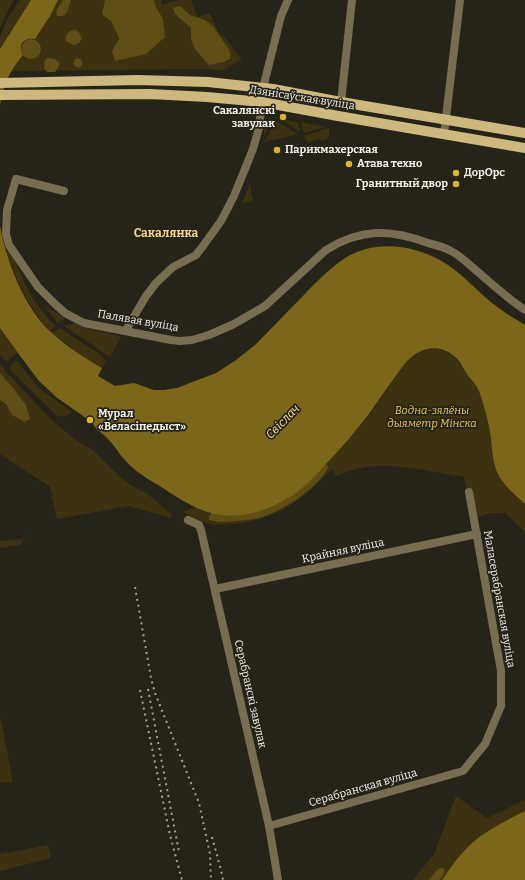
<!DOCTYPE html>
<meta charset="utf-8">
<style>
body{margin:0}
canvas{display:block;background:#262319}
</style>
<canvas width="525" height="880"></canvas>
<script>
const c = document.querySelector('canvas').getContext('2d');
c.lineJoin = 'round';
function fill(path, color) { c.fillStyle = color; c.fill(path, 'evenodd'); }
function trace(path, color, width, dash) { c.strokeStyle = color; c.lineWidth = width; c.lineCap = dash ? 'butt' : 'round'; c.setLineDash(dash || []); c.stroke(path); }
function write(font, color, halo, rows, align = 'center') {
  c.font = font + ' Bitter,serif'; c.lineWidth = 3.5; c.setLineDash([]); c.textBaseline = 'middle'; c.strokeStyle = halo; c.fillStyle = color; for (const [text, x, y, turn = 0] of rows) {
    c.save(); c.translate(x, y); c.rotate((+turn || 0) * Math.PI / 180); c.textAlign = isNaN(turn) ? turn : align; if (halo) c.strokeText(text, 0, 0); c.fillText(text, 0, 0); c.restore();
  }
}
fill(new Path2D(`
 M0 0H14L7 12 0 28Z
 M20 0H31L0 49V36L3 30 7 19Z
 M58 0H161L162 5 178 0H191L197 17 210 13 218 32 227 40 242 59 224 70 206 69 16 71H12C29 48 45 25 58 0Z
 M270 118 273 120 264 137C263 131 265 122 270 118Z
 M280 118 298 123 300 132Z
 M276 121 298 134 264 142Z
 M301 122 325 127 304 133Z
 M329 128C330 136 328 144 318 139L308 143 304 136Z
 M250 184 253 200 242 204Z
 M10 250C22 277 33 306 56 326L49 331C29 307 16 280 6 251Z
 M43 305 65 318 58 323Z
 M75 323 84 328 121 336 110 357 64 326Z
 M0 328 18 353 7 361 3 359 0 354Z
 M60 328 101 355 106 362 102 368 82 356 52 333Z
 M433 348C448 349 456 358 464 369 469 376 475 382 478 389 485 403 488 422 490 436 492 448 493 461 497 472 503 485 515 495 525 504V533L506 513H492L477 517 467 490 464 477C432 472 398 463 365 467 355 469 345 472 335 476L332 469 304 496 283 510 260 519 241 523 215 525 206 523 182 512 196 507 212 513 313 478 356 431 369 415 406 362C414 355 422 350 433 348Z
 M18 361 28 375 39 388 72 412C68 416 61 418 56 415L11 371C9 365 13 362 18 361Z
 M0 364 7 373 49 417 73 438 94 451 119 476 132 486 146 493 172 514 171 518 129 506 57 519 50 487 0 454Z
 M27 531 21 545 0 548V541L22 539Z
 M0 715 13 782 0 783Z
 M456 796 487 818 525 800V811L508 819 474 842 464 851 442 880H413L434 854Z
 M48 845 51 858 0 871V854Z`), '#3c3110');
fill(new Path2D(`
 M63 0H71C67 8 70 17 57 16L56 13 57 9Z
 M105 0H154L156 7 163 19 165 37 146 54 115 61 112 51 119 39 112 22 102 14Z
 M180 6 190 15 205 20 213 26 229 50 231 58 224 62 209 65 195 49 191 39V28L175 14 173 8Z
 M72 30C79 30 80 33 82 39L78 44 73 45 66 41C65 35 67 33 72 30Z
 M21 49a10 10 0 1 1 20 0a10 10 0 1 1-20 0Z
 M47 58C53 58 56 59 60 63L59 66 55 72H47L44 68 45 60Z
 M73.5 63a4.5 4.5 0 1 1 9 0a4.5 4.5 0 1 1-9 0Z
 M0 373 13 388 26 405 30 419 25 422 12 415 6 404 0 400Z
 M326 464 328 467C321 485 288 507 270 514 259 519 247 520 236 521 227 522 218 523 209 520V516L212 513C262 522 293 499 326 464Z
 M440 868H443L445 870 444 874 440 880H429L436 871Z`), '#5e4d14');
fill(new Path2D(`
 M31 0H58L50 16 35 39C24 37 17 45 23 55 8 74 5 82 0 105V49Z
 M0 226C6 260 25 310 52 333 67 347 85 358 102 368L98 376 115 386 134 383 154 390H164L177 388 216 373 236 360 255 345C271 329 286 313 302 297 315 283 329 269 345 258 374 240 411 244 440 260 460 271 475 289 492 303 502 311 514 318 525 325V504C515 495 503 485 497 472 493 462 492 450 491 439 489 424 485 408 480 394 478 386 472 381 467 374 464 370 462 365 459 361 442 342 422 346 406 362 393 379 381 397 369 414 356 431 342 447 327 463 318 473 308 484 297 492 273 510 241 521 211 513 192 508 174 495 158 485 146 478 133 470 124 459 118 453 114 444 107 438 103 433 95 430 93 423L56 397 39 381 18 353 0 328Z
 M525 811V880H442C449 870 456 859 465 850 482 832 503 822 525 811Z`), '#7c6619');
trace(new Path2D(`
 M263 88 281 16 288 0
 M341 102 352 0
 M444 134 460 0
 M64 191 16 179 7 210 6 234 9 245 38 287 55 304 65 313 84 323 171 340 180 341 192 340 209 335 234 324 265 306 326 250C361 228 391 229 428 243 436 245 444 247 451 251 461 256 469 265 478 272 493 285 508 299 525 310
 M126 330 146 296 156 283 173 267 196 255 203 246 221 221 234 196 253 149 259 128 262 102
 M188 520 199 525 201 530 269 826 278 880
 M215 589 477 534
 M269 826 463 771 485 744 501 706V671L469 492`), '#776d51', 8);
trace(new Path2D(`
 M0 83 138 80 208 82 273 89 341 102 525 133
 M0 95 150 94 207 97 262 102 338 116 525 148`), '#cdb97d', 10);
trace(new Path2D(`
 M135 587 151 678 155 693 199 803 210 854 211 880
 M148 689 179 852
 M140 690 170 835 182 880
 M212 837 221 870 223 880`), '#a4a299', 2, [2, 4]);
for (const [x, y, r, color] of [
 [283,117,4,"#d9b434"],
 [277,150,4,"#d9b434"],
 [349,164,4,"#d9b434"],
 [456,173,4,"#d9b434"],
 [456,184,4,"#d9b434"],
 [90,420,4,"#d9b434"]
]) { const dot = new Path2D(); dot.arc(x, y, r, 0, 2 * Math.PI); c.fillStyle = color; c.fill(dot); trace(dot, '#262319', 1.5); }
write('11px', '#f1efe8', '#262319', [
 ["Дзянісаўская вуліца",302,98,9],
 ["Палявая вуліца",138,321,10],
 ["Крайняя вуліца",343,551,-12],
 ["Маласерабранская вуліца",499,599,80],
 ["Серабранскі завулак",250,694,77],
 ["Серабранская вуліца",363,788,-16]
]);
write('bold 11px', '#f1efe8', '#262319', [
 ["Сакалянскі",275,111,"right"],
 ["завулак",275,124,"right"],
 ["Парикмахерская",285,150],
 ["Атава техно",357,164],
 ["ДорОрс",464,173],
 ["Гранитный двор",448,184,"right"],
 ["Мурал",98,414],
 ["«Веласіпедыст»",98,427]
], 'left');
write('italic 11px', '#e6c660', '#262319', [
 ["Водна-зялёны",432,411],
 ["дыяметр Мінска",432,424]
]);
write('bold 12px', '#f0d68a', '#262319', [
 ["Сакалянка",166,234]
]);
write('italic 12px', '#fce295', '#262319', [
 ["Свіслач",283,422,-46]
]);
</script>
